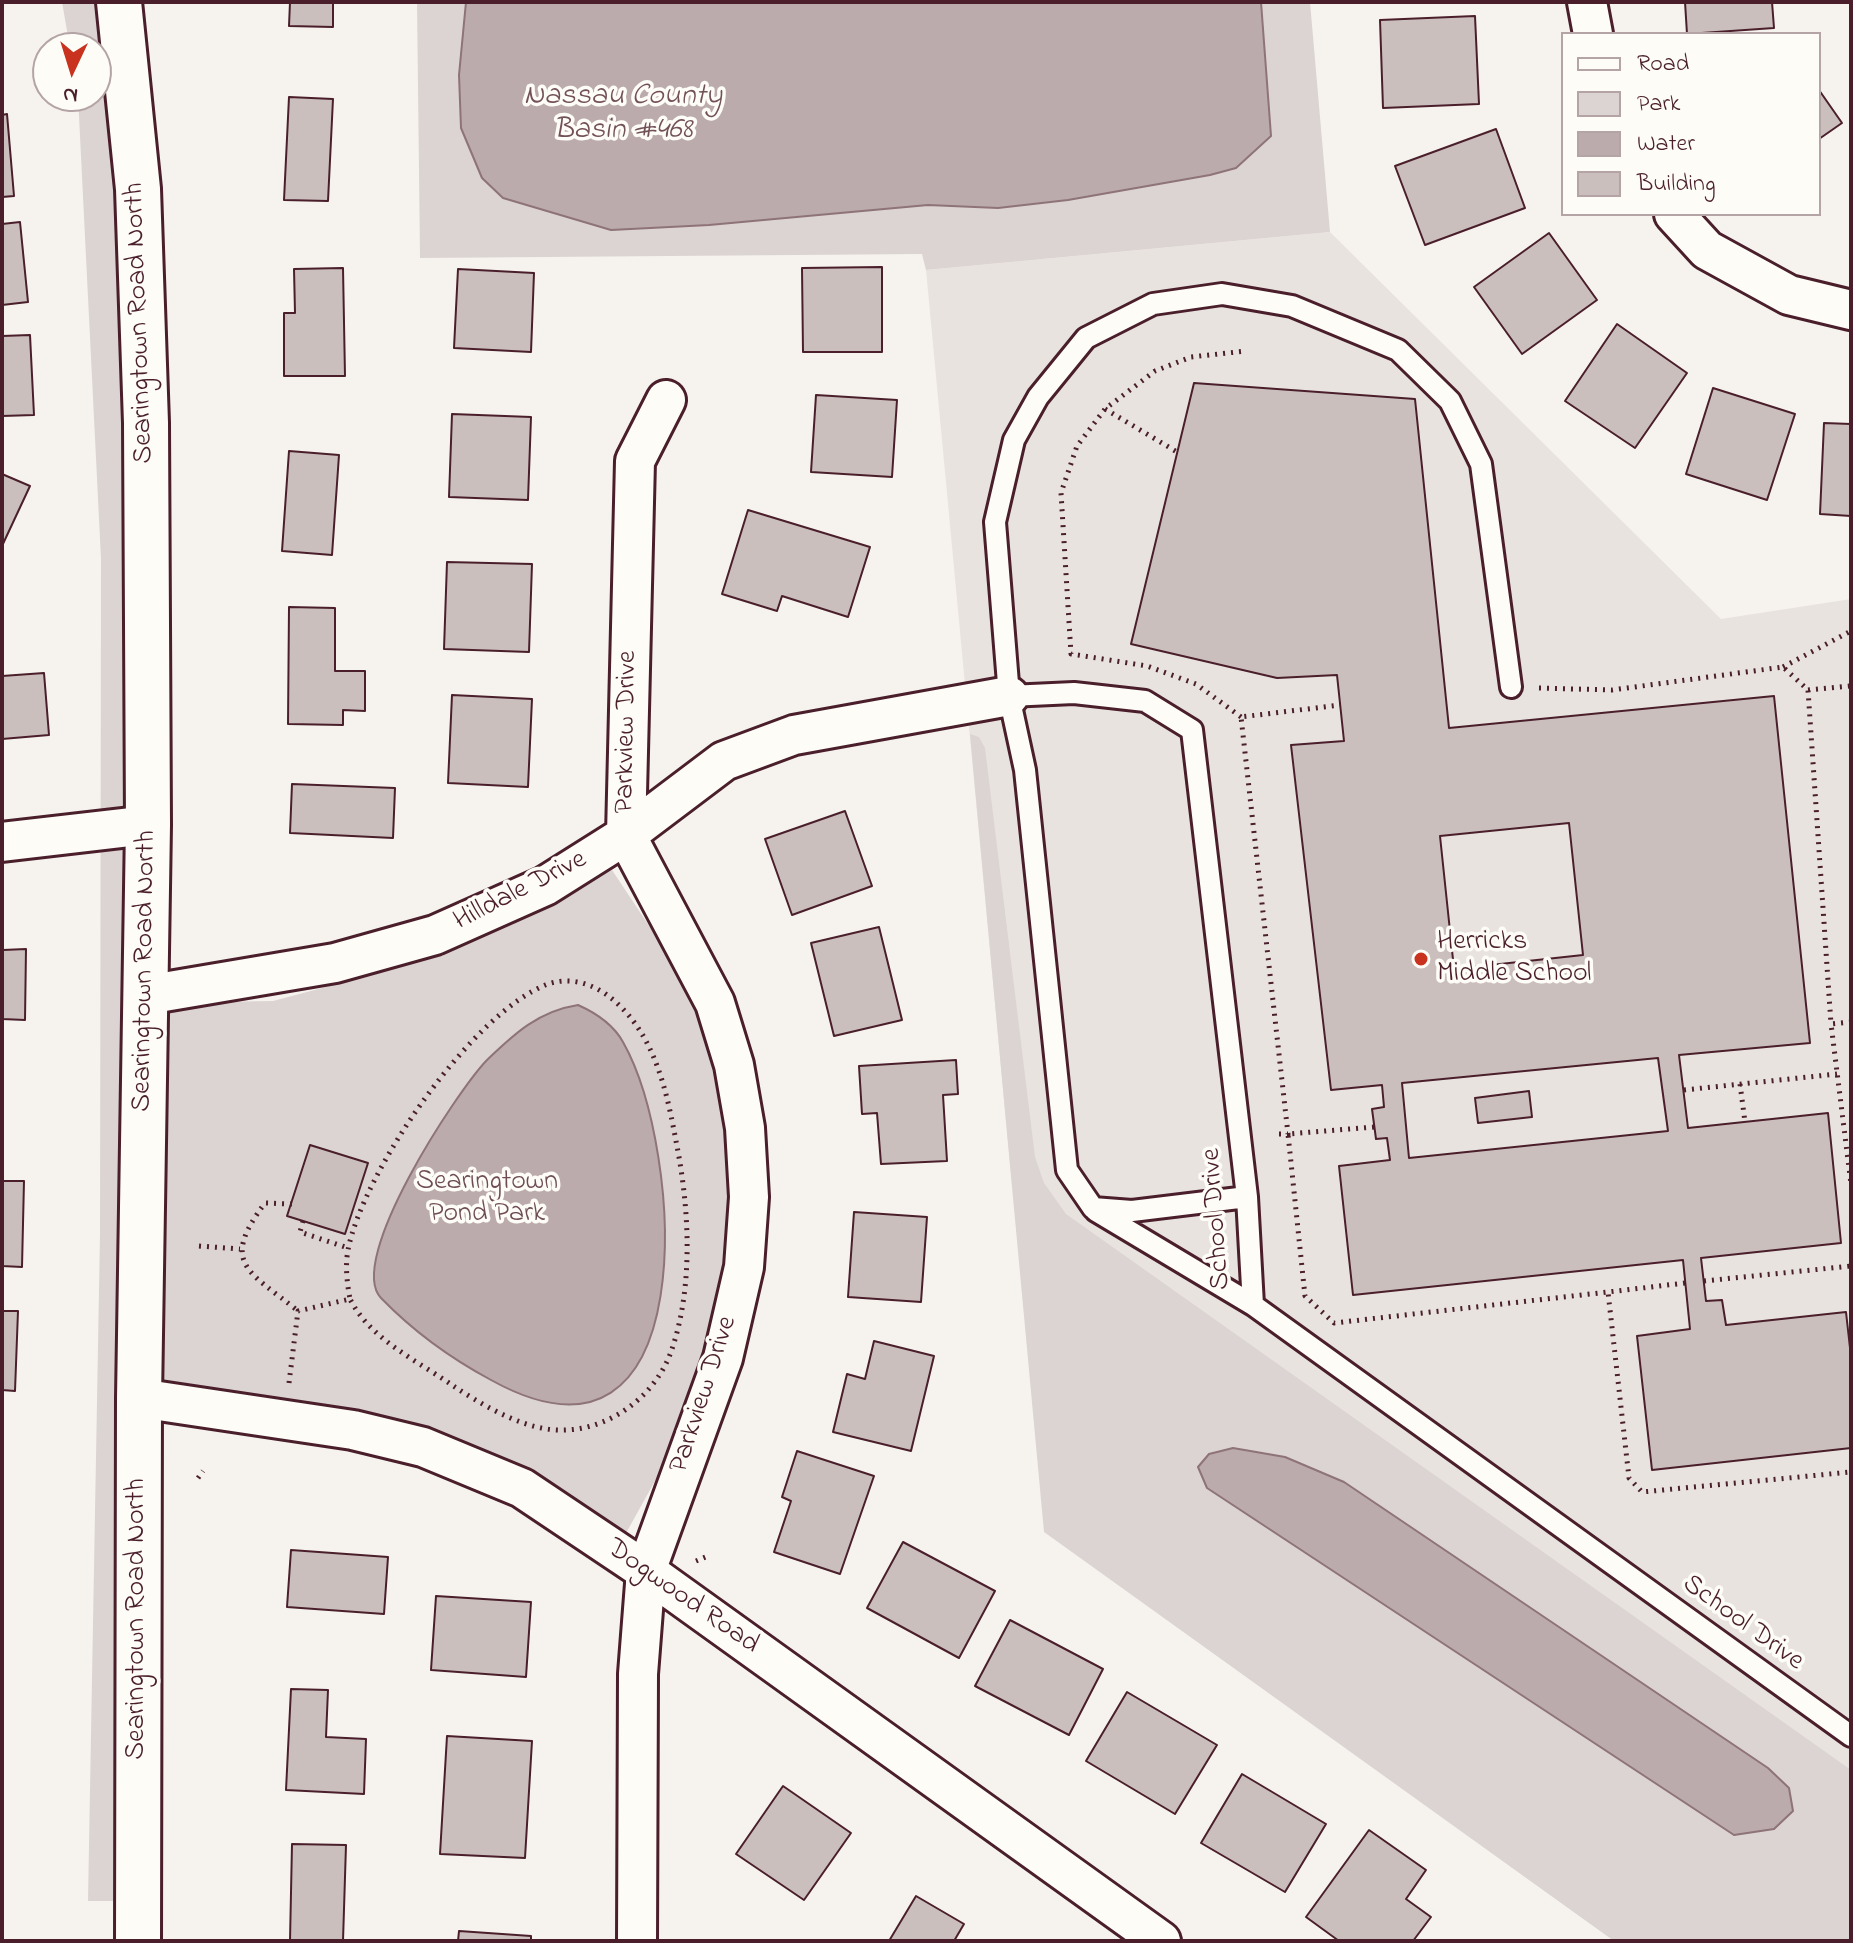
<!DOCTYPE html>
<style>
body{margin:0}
#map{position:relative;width:1853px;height:1943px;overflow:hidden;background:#f6f3ef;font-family:"Indie Flower",sans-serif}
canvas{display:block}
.frame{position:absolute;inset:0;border:4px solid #4a1f2b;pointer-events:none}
.legend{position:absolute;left:1561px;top:32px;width:260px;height:184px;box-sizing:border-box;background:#fdfcf7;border:2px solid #b5a4a5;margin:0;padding:10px 14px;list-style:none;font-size:24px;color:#4a1f2b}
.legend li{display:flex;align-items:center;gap:16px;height:40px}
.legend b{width:40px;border:2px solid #b5a4a5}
.north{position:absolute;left:32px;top:32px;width:80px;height:80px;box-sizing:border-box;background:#fdfcf7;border:2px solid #b5a4a5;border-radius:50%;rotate:184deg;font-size:22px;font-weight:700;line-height:32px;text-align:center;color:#4a1f2b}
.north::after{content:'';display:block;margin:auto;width:28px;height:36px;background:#c8321e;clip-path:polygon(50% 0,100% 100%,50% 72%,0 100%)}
</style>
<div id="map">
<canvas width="1853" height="1943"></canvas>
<div class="frame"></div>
<ul class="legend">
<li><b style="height:10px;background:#fdfcf7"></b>Road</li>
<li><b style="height:22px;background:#dcd4d2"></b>Park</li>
<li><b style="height:22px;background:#bbabac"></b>Water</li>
<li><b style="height:22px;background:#cbbfbe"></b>Building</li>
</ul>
<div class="north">N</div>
</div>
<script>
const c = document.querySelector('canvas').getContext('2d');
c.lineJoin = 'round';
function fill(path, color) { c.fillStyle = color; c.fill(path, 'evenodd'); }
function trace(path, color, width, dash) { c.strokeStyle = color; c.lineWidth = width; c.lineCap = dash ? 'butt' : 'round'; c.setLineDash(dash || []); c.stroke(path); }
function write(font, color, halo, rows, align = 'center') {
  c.font = font + ' "Indie Flower",sans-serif'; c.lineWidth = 7; c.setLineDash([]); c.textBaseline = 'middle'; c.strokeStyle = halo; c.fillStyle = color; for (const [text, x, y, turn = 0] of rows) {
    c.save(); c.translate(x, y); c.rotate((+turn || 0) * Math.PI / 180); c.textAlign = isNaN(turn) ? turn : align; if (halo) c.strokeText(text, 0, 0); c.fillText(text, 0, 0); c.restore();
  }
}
fill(new Path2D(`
 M1330 232 1721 619 1851 599V1790L1012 1185 926 270Z`), '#e9e3e0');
fill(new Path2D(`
 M62 2H119L148 1003 273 1001 401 967 612 870 701 1004 734 1150 735 1258 676 1443 625 1535 547 1485 143 1395 144 1901H88L100 1234 101 559 78 96H96V48H70Z
 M417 2H1310L1330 232 926 270 922 254 420 258Z
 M970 734 979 737 985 748 1035 1157 1044 1183 1066 1214 1851 1770V1941H1614L1044 1532Z`), '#dcd4d2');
const water = new Path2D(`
 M466 2H1261L1271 136 1236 168 1210 175 1068 200 998 208 928 205 709 225 611 230 503 198 482 178 461 128 459 75Z
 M578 1005C596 1013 613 1024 623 1042 684 1150 706 1499 491 1380 450 1358 413 1331 381 1298 345 1261 457 1091 487 1060 515 1033 539 1011 578 1005Z
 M1233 1448 1285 1457 1344 1482 1768 1768 1789 1788 1793 1811 1774 1829 1734 1835 1207 1488 1198 1467 1209 1454Z`);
fill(water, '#bbabac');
trace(water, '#8e7378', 2);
const building = new Path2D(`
 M290 2H333V27L289 26Z
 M1685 2H1772L1774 28 1687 34Z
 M1475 16 1479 104 1383 108 1380 20Z
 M1819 90 1842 123 1819 139Z
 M289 97 333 99 328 201 284 200Z
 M7 114 14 196 2 197V115Z
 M1496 129 1525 208 1425 245 1395 166Z
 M20 222 28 302 2 305V224Z
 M1549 233 1597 300 1522 354 1474 287Z
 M882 267V352H803L802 268Z
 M343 268 345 376H284V313H295L294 269Z
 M458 269 534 273 531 352 454 348Z
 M1617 324 1687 373 1635 448 1565 401Z
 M30 335 34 415 2 416V336Z
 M1194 383 1415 399 1449 728 1774 696 1810 1043 1679 1055 1688 1128 1828 1113 1841 1243 1701 1258 1706 1301 1722 1300 1726 1325 1846 1312 1851 1357V1448L1652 1470 1637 1336 1690 1329 1683 1260 1353 1295 1339 1166 1390 1160 1387 1138 1376 1139 1372 1109 1384 1107 1382 1085 1331 1090 1291 745 1344 741 1337 675 1277 678 1131 644ZM1569 823 1583 955 1454 969 1440 836ZM1658 1058 1668 1131 1409 1158 1402 1083Z
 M1713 388 1795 414 1767 500 1686 474Z
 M816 395 897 400 892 477 811 472Z
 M452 414 531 417 528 500 449 497Z
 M1824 423 1851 424V516L1820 514Z
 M289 451 339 455 332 555 282 551Z
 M2 474 30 486 2 546Z
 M748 510 870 547 848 617 782 596 777 611 722 594Z
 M447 562 532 564 529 652 444 649Z
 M289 607 335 608V671H365V711L343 710V725L288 724Z
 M44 673 49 735 2 739V676Z
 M452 695 532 699 528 787 448 783Z
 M292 784 395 788 393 838 290 833Z
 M845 811 872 886 792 915 765 839Z
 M879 927 902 1020 834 1036 811 943Z
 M2 937 3 950 26 949 25 1020 2 1019Z
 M956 1060 958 1094 943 1095 947 1161 881 1164 877 1113 862 1114 859 1066Z
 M1529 1091 1532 1117 1478 1123 1475 1098Z
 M310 1145 368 1163 345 1234 287 1216Z
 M2 1181H24L22 1267 2 1266Z
 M854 1212 927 1217 921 1302 848 1297Z
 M2 1311H18L15 1391 2 1390Z
 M874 1341 934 1356 911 1451 833 1432 847 1374 865 1379Z
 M797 1451 874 1476 840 1574 774 1552 791 1501 782 1497Z
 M903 1542 995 1591 959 1658 867 1608Z
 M291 1550 388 1557 384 1614 287 1607Z
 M436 1596 531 1602 526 1677 431 1670Z
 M1010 1620 1103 1669 1069 1735 975 1686Z
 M291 1689 328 1690 326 1737 366 1739 364 1794 286 1790Z
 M1127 1692 1217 1745 1175 1814 1086 1761Z
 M447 1736 532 1741 525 1858 440 1854Z
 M1242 1774 1326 1824 1285 1892 1201 1843Z
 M783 1786 851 1833 804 1900 736 1854Z
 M1369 1830 1426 1870 1406 1899 1431 1917 1413 1941H1339L1306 1917Z
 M292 1844 346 1845 343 1941H290Z
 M916 1896 964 1924 954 1941H889Z
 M459 1931 531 1936V1941H458Z`);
fill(building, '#cbbfbe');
trace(building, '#4a1f2b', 2);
const lane = new Path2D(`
 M1009 696 1074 693 1145 701 1192 730 1247 1197 1253 1305
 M1247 1197 1132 1211 1093 1208 1067 1170 1025 770 1009 696 995 522 1014 440 1038 397 1086 338 1153 304 1222 294 1292 306 1398 350 1450 401 1481 464 1511 687
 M1096 1211 1253 1305 1851 1736`);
const street = new Path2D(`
 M1587 2 1593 34
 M1674 214 1707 250 1789 295 1851 310
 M2 842 148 825
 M146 995 335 963 435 935 545 886 626 835 724 761 794 735 1009 696
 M139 1398 353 1430 423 1447 522 1488 646 1571 1161 1941
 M637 1941 638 1674 646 1571 723 1358 744 1267 749 1197 745 1128 734 1065 715 1003 626 835 635 461 666 400`);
const secondary = new Path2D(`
 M119 2 138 189 146 423 148 825 139 1398 138 1941`);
trace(lane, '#4a1f2b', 26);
trace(street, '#4a1f2b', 44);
trace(secondary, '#4a1f2b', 50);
trace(new Path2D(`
 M1105 409 1177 452
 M1783 667 1851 631
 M1539 688 1612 690 1783 667 1808 690 1831 1024
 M1808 690 1851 686
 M1241 717 1196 684 1147 666 1071 654 1061 493 1077 446 1105 409 1155 371 1191 357 1246 351
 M1851 1022 1831 1024 1851 1184
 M1740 1084 1745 1122
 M1684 1090 1837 1074
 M1374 1127 1288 1134 1305 1296 1334 1323 1608 1292
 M1279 1134H1288L1241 717 1340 705
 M292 1204 265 1203C219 1264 249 1271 298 1311
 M303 1221 300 1232 348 1248
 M199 1246 240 1249
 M1704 1281 1851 1266
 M1685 1283 1608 1292 1629 1478 1642 1492 1851 1472
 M289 1383 298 1311 350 1299C347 1283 345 1266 348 1250 363 1172 472 1012 548 984 575 975 601 987 620 1006 656 1041 667 1093 676 1141 689 1206 694 1284 672 1349 655 1400 601 1437 547 1429 514 1424 479 1403 452 1385 416 1360 370 1339 350 1299
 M198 1478 203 1471
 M696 1561 708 1556`), '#4a1f2b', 5, [2, 6]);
trace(lane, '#fdfcf7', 20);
trace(street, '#fdfcf7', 38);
trace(secondary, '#fdfcf7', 44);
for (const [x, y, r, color] of [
 [1421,959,8,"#c8321e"]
]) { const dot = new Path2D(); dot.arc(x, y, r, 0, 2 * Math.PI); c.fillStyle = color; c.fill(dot); trace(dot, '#fdfcf7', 3); }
write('28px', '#4a1f2b', '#fdfcf7', [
 ["Searingtown Road North",141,323,-92],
 ["Parkview Drive",628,732,-89],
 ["Hilldale Drive",521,892,-27],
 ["Searingtown Road North",146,971,-89],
 ["School Drive",1218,1219,-94],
 ["Parkview Drive",705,1395,-72],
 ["Dogwood Road",682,1598,35],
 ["Searingtown Road North",138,1619,-90],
 ["School Drive",1742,1624,36]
]);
write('28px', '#4a1f2b', '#fdfcf7', [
 ["Herricks",1437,943],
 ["Middle School",1437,975]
], 'left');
write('28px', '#6e4c55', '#fdfcf7', [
 ["Searingtown",487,1183],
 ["Pond Park",487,1215]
]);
write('italic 30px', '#725058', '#fdfcf7', [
 ["Nassau County",623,98],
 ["Basin #468",623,132]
]);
</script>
